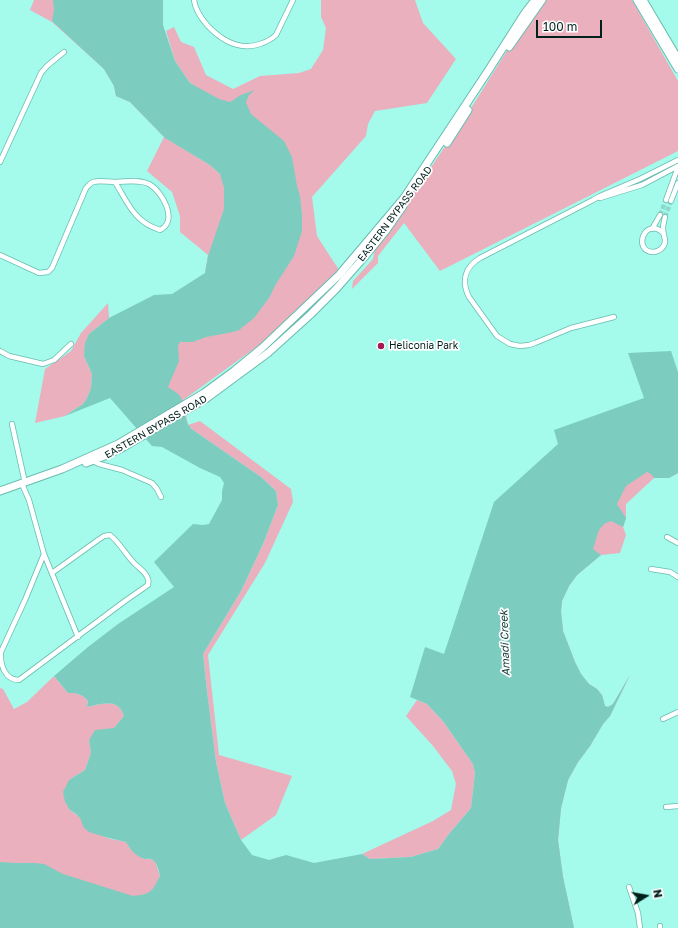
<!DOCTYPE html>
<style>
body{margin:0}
#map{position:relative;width:678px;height:928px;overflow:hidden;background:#a4faeb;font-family:"Golos Text",sans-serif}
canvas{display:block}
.north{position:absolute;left:626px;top:876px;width:40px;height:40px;-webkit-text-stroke:3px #fff;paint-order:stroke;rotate:79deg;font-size:11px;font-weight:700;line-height:16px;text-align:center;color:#00201c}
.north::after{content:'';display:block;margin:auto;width:14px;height:18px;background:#00201c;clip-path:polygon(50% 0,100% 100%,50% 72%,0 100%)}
.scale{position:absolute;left:536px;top:20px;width:66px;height:18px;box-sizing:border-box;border:2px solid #00201c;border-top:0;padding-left:5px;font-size:12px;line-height:14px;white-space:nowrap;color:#00201c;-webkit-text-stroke:3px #fff;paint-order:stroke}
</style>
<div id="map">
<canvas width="678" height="928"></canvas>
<div class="north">N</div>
<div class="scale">100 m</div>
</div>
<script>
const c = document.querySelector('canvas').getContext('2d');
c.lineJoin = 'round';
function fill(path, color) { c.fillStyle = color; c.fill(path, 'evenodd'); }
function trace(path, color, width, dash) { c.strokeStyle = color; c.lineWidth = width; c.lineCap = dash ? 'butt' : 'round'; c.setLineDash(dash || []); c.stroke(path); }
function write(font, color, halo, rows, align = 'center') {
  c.font = font + ' "Golos Text",sans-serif'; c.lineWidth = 3.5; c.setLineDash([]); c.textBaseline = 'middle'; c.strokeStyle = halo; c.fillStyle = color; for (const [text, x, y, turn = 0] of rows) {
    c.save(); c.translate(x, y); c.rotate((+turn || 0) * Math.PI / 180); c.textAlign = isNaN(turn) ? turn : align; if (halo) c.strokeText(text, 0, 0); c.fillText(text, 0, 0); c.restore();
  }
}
fill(new Path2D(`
 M34 0H93L164 137 210 165 220 174 237 196 205 273 208 255 180 232V216L172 192 147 171 164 137 130 102 116 96 114 86 104 69 52 22 30 10Z
 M321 0H415L423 23 456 59 427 103 375 111 368 124 366 136 312 197 317 236 339 270 288 321 262 343 204 385 183 400 188 425 200 421 291 489 293 502 265 563 208 655 219 755 292 776 276 815 241 840 225 803 216 762 207 691 203 654 241 591 263 544 278 505 276 491 261 477 193 430 166 404 156 374 180 339 231 320 225 106 190 83 175 61 166 31 174 27 181 42 194 47 206 75 233 89 260 76 299 73 311 69 323 50 326 28 321 17Z
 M544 0H632L678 81V151L440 271 404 223 378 256V263L352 289 353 281 373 259 375 249 468 113 513 41Z
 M108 303 109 318 89 334 84 356 92 374 91 388 87 398 83 404 65 416 35 423 45 369 71 351 81 333Z
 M643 465 678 473 669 478H654L626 504V518L623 527 626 535 620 553 601 555 577 575 569 586 562 601 561 611 563 631 575 662 581 674 589 684 597 689 602 695 605 706 608 707 613 704 630 675 610 716 603 724 590 746 578 762 568 780 561 808 558 840 563 877 574 928 546 852 555 614 593 526Z
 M54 676 68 693C78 693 82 694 88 701L87 707C102 704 118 697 124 716L114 728 89 740 91 753 85 770 69 780 70 810C82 818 92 830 105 837 111 840 120 840 126 842L130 848 144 859H151L155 861 160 876 149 899 0 887V688L3 689 14 709 27 702Z
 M417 700 427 704 443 721 473 764 475 773 471 808 449 834 438 849 411 857 370 859 362 854 433 821 451 810 456 784 452 771 433 746 406 716Z`), '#eab0be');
fill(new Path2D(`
 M53 0H163V25L175 61 190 83 219 99 230 102 241 95 255 90 249 95 246 102 251 114 284 141 292 157 297 186 300 196 302 215V231L294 256 276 284 269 298 254 318 239 330 233 332 206 337 193 342H180L178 346 179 361 168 387C173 391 180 393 182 400 187 410 182 420 193 430L261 477 276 491 278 505 263 544 241 591 203 654 207 691 216 762 225 803 241 840 252 855 269 860 286 855 314 863 362 854 370 859 411 857 438 849 449 834 471 808 475 773 473 764 443 721 427 704 410 697 425 647 444 654 494 502 558 444 554 430 644 398 628 353 671 351 678 372V473L669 478H654L651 474 647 472 626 486 617 504 626 518 623 527 611 521 604 524 599 530 593 549 601 555 577 575 569 586 562 601 561 611 563 631 575 662 581 674 589 684 597 689 602 695 605 706 608 707 613 704 630 675 610 716 603 724 590 746 578 762 568 780 561 808 558 840 563 877 574 928H0V862L16 863H34L44 864 63 874 133 896C152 894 152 891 160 876 159 871 157 864 154 861 151 858 148 859 145 859 136 857 130 849 126 842L105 837 89 832 84 828 80 818 76 814 70 810 65 802 63 792 69 780 85 770 91 753 89 740 95 730 114 728 124 716C118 697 102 704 87 707L88 701C82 694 78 693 68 693L54 676 88 647 118 624 174 587 154 562 193 524 203 525 209 524 222 500V491L224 483 220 477 200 468 162 447 152 446 110 398 65 416 83 404 87 398 91 388 92 374 84 356 85 343 89 334 109 318 154 295 172 294 205 273 208 256 224 209V188L220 174 210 165 165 138 130 102 116 96 114 86 104 69 52 21 54 10Z`), '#7ccdbf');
trace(new Path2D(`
 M660 215 666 200
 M665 217 671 201`), '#8bd9cc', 4.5, [4.5, 2]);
const minor = new Path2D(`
 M194 0C195 9 201 18 207 25 221 40 239 51 260 44 266 42 271 40 276 35L293 0
 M0 162 41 73 47 66 64 52
 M600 198 642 185 678 166
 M666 200 678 167
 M671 201 678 183
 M652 229 660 215
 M663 233C645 216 632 251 653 252 659 252 665 247 665 241 665 237 663 233 663 229 663 224 664 221 665 217
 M0 255 39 273 48 272 52 268 86 188C88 186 90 183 93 182 99 180 108 182 115 182 125 182 139 179 149 184 162 191 179 221 160 230 134 222 128 203 115 182
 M614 317 571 328 535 343 529 345 520 346 510 344 497 336 469 297C461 281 465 267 480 258L593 200 600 196 640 179 678 160
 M0 351 9 356 43 364 54 360 71 344
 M12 424 25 483
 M93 461 99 464 122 470 152 483 157 489 161 497
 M22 484 29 500 44 554 78 637
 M667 537 678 543
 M44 554 25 600 1 652C0 665 5 680 19 680L125 601 148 585C148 584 149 580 148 579 146 572 140 569 135 564 126 555 120 543 110 535L104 536 98 540 52 573
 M651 569 670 572 678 577
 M663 719 678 712
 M666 807 678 806
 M629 887 638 913 640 928
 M660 928V926`);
const primary = new Path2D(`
 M637 0 678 69
 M643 0 678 59
 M509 47 542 0
 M447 143 468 110
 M86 463 107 455 120 449 207 398 268 353 310 315 336 289 366 255 387 229 403 206
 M0 491 62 469 118 444 204 393 234 371 262 348 339 275 404 198 488 71 525 13 535 0`);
trace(minor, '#67bcaf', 6);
trace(primary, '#67bcaf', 9);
trace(minor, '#fff', 4.5);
trace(primary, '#fff', 7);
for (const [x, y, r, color] of [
 [381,346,4,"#a71755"]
]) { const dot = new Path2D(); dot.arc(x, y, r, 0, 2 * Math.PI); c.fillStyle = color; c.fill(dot); trace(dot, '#fff', 1.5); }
write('10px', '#00201c', '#fff', [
 ["EASTERN BYPASS ROAD",395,214,-53],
 ["EASTERN BYPASS ROAD",156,427,-30]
]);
write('10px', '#00201c', '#fff', [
 ["Heliconia Park",389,346]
], 'left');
write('italic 11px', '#133a35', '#fff', [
 ["Amadi Creek",505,643,-92]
]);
</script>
